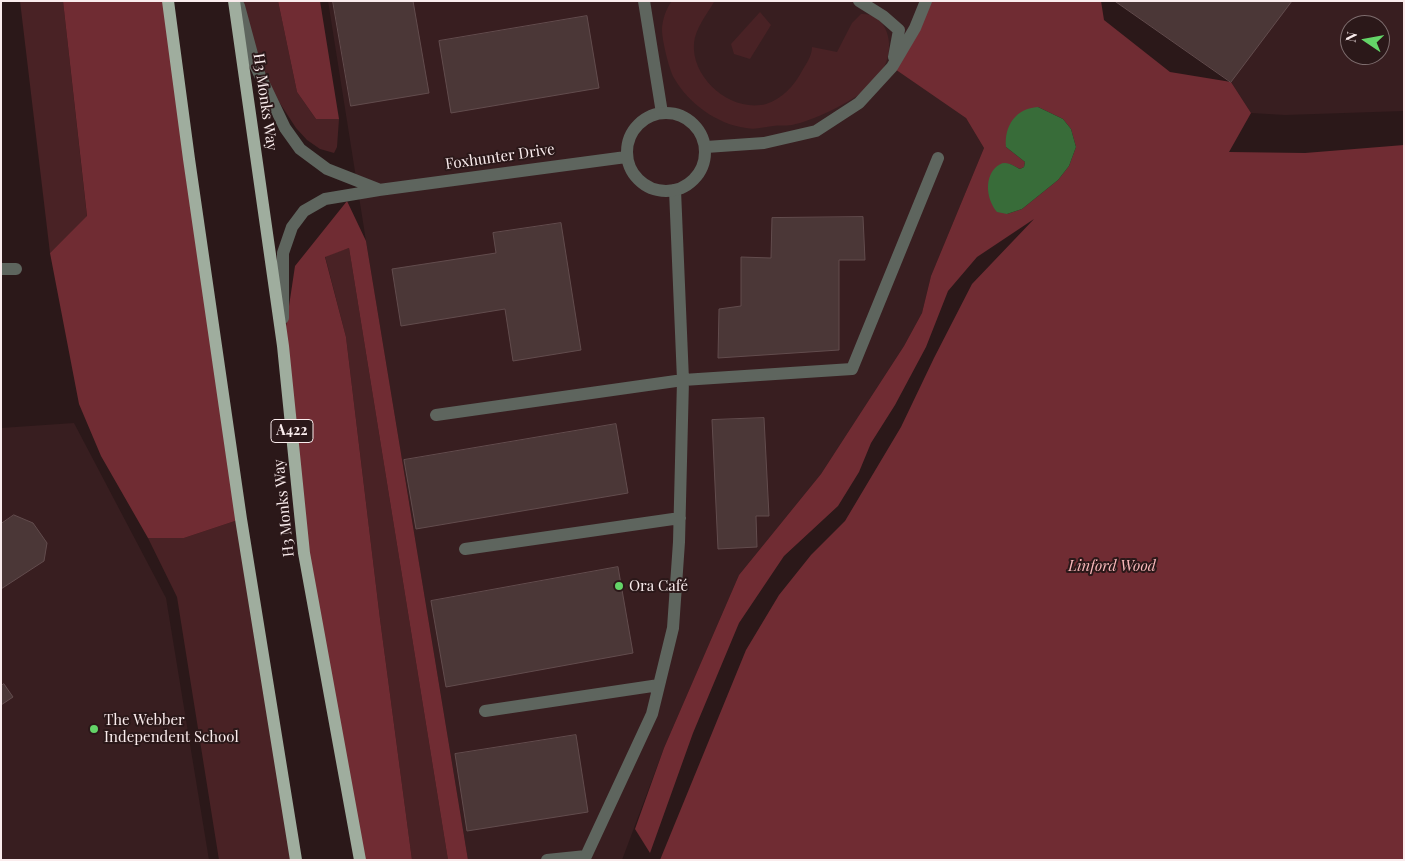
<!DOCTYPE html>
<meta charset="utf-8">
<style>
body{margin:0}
#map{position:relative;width:1405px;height:861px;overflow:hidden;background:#2b1819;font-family:"Playfair Display",serif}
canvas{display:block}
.frame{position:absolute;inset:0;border:2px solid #faeced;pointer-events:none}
.north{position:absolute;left:1340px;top:15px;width:50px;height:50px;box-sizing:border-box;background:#2b1819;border:1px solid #7e6d6e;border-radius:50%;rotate:282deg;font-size:14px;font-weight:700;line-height:20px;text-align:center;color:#faeced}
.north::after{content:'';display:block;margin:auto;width:18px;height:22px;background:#64d468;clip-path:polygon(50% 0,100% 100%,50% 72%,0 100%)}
</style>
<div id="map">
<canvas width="1405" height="861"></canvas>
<div class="frame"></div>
<div class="north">N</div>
</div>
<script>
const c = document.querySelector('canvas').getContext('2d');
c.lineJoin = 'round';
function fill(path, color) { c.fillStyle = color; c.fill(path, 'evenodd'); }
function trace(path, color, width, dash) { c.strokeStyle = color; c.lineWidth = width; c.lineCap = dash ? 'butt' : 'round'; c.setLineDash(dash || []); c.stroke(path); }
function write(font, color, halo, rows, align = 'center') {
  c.font = font + ' "Playfair Display",serif'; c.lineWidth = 4; c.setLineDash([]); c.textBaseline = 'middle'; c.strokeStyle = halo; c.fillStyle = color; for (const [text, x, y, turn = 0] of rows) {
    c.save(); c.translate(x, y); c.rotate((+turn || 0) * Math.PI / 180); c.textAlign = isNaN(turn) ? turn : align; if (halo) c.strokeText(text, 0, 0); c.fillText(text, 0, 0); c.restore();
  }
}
fill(new Path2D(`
 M328 1H926L966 118 984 148 931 276 922 313 904 346 821 474 739 575 664 748 622 860H468L366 241Z
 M1115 1H1404V111L1285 115 1251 113 1231 82ZM1350 25H1380V55H1350Z
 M74 423 166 598 209 860H1V428Z`), '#381e20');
fill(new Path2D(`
 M20 1H63L87 217 50 253Z
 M237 1H278L297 92 316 119H339L337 147 334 153 320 149 307 140 296 128 255 65Z
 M672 1 714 2C707 14 695 29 694 43 691 79 732 113 766 104 782 99 794 86 802 71 806 64 812 56 812 47L837 52 852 23 861 14C887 13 895 44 885 65 882 71 869 87 864 91 847 104 812 121 792 125 785 126 779 125 773 126 764 127 756 130 746 128 717 124 689 104 674 78 669 69 662 40 662 30 662 21 666 8 672 1Z
 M760 12 771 25 750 59 734 54 731 44Z
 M349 248 448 860H412L380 619 346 337 325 256Z
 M241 519 296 860H219L177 597 148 538H184Z`), '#492225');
fill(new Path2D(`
 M63 1H168L241 519 184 538H148L101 456 79 404 50 253 87 216Z
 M278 1H320L339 119H316L297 92Z
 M926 1H1101L1104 20 1170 72 1231 82 1251 113 1229 152 1305 153 1404 145V860H660L746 650 779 595 811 555 845 521 901 427 934 358 972 284 1034 219 977 257 948 291 926 347 895 405 871 443 859 472 838 506 784 556 739 623 693 733 650 853 635 829 664 748 739 575 821 474 904 346 922 313 931 276 984 148 966 118 892 67ZM1038 107 1063 119 1071 129 1076 147 1069 166 1058 180 1022 209 1007 214 1010 164 1020 169 1024 167 1025 162 1006 147Z
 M347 201 366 241 468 860H448L349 248 325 257 346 337 380 619 412 860H360L304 553 283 346 295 266Z`), '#702c33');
fill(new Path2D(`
 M1038 107 1063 119 1071 129 1076 147 1069 166 1058 180 1022 209 1007 214 997 212C987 200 984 180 995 168 998 165 1001 163 1005 163 1010 163 1016 167 1020 169L1024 167 1025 162 1006 147C1004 126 1016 108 1038 107Z`), '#386c39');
const building = new Path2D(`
 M333 1H413L429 93 351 106Z
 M1115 1H1292L1231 82Z
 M587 16 599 88 451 113 439 41Z
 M863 217 865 260H839V350L718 358 719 309 741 306V257L771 258 772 218Z
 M561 223 581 350 513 361 505 309 401 326 392 269 496 253 493 233Z
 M764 418 769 516H756L757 547 718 549 712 420Z
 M616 424 628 493 416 529 404 460Z
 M14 515 33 523 47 543 44 561 1 589V524Z
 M618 567 633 653 446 687 431 601Z
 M4 684 13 697 1 705V686Z
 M576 735 588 812 467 831 455 754Z`);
fill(building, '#4b3737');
trace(building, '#624c4d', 1);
trace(new Path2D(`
 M644 1 662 113
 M436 415 683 380 852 369 938 158
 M465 549 680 518
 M485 711 659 685
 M547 860 586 856 652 714 673 628 679 542 683 380 675 190`), '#5e655e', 12);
trace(new Path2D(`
 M859 1 883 16 899 30 894 57
 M239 6 255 65 285 128 300 149 327 169 378 189
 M627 152a39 39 0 1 1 78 0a39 39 0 1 1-78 0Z
 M706 147 764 143 816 131 859 103 892 67 915 28 926 1
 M1 269H16
 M283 318V253L292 227 304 211 325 199 379 190 626 157`), '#5e655e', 12);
trace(new Path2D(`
 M168 1 189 159 241 519 296 860
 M234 1 283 346 304 553 360 860`), '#9fad9e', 12);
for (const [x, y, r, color] of [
 [619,586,5,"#64d468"],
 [94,729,5,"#64d468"]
]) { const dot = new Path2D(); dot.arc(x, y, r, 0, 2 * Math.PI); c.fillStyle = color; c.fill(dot); trace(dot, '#2b1819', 2); }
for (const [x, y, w] of [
 [292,431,42]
]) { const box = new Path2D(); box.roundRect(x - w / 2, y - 11.5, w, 23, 4); c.fillStyle = '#2b1819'; c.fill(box); trace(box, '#faeced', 1); }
write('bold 14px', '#faeced', null, [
 ["A422",292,431]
]);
write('15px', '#faeced', '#2b1819', [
 ["H3 Monks Way",265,102,82],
 ["Foxhunter Drive",500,157,-8],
 ["H3 Monks Way",284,508,-96]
]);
write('italic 15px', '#fab9bb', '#2b1819', [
 ["Linford Wood",1112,566]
]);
write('15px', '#faeced', '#2b1819', [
 ["Ora Café",629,586],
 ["The Webber",104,720],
 ["Independent School",104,737]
], 'left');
</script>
